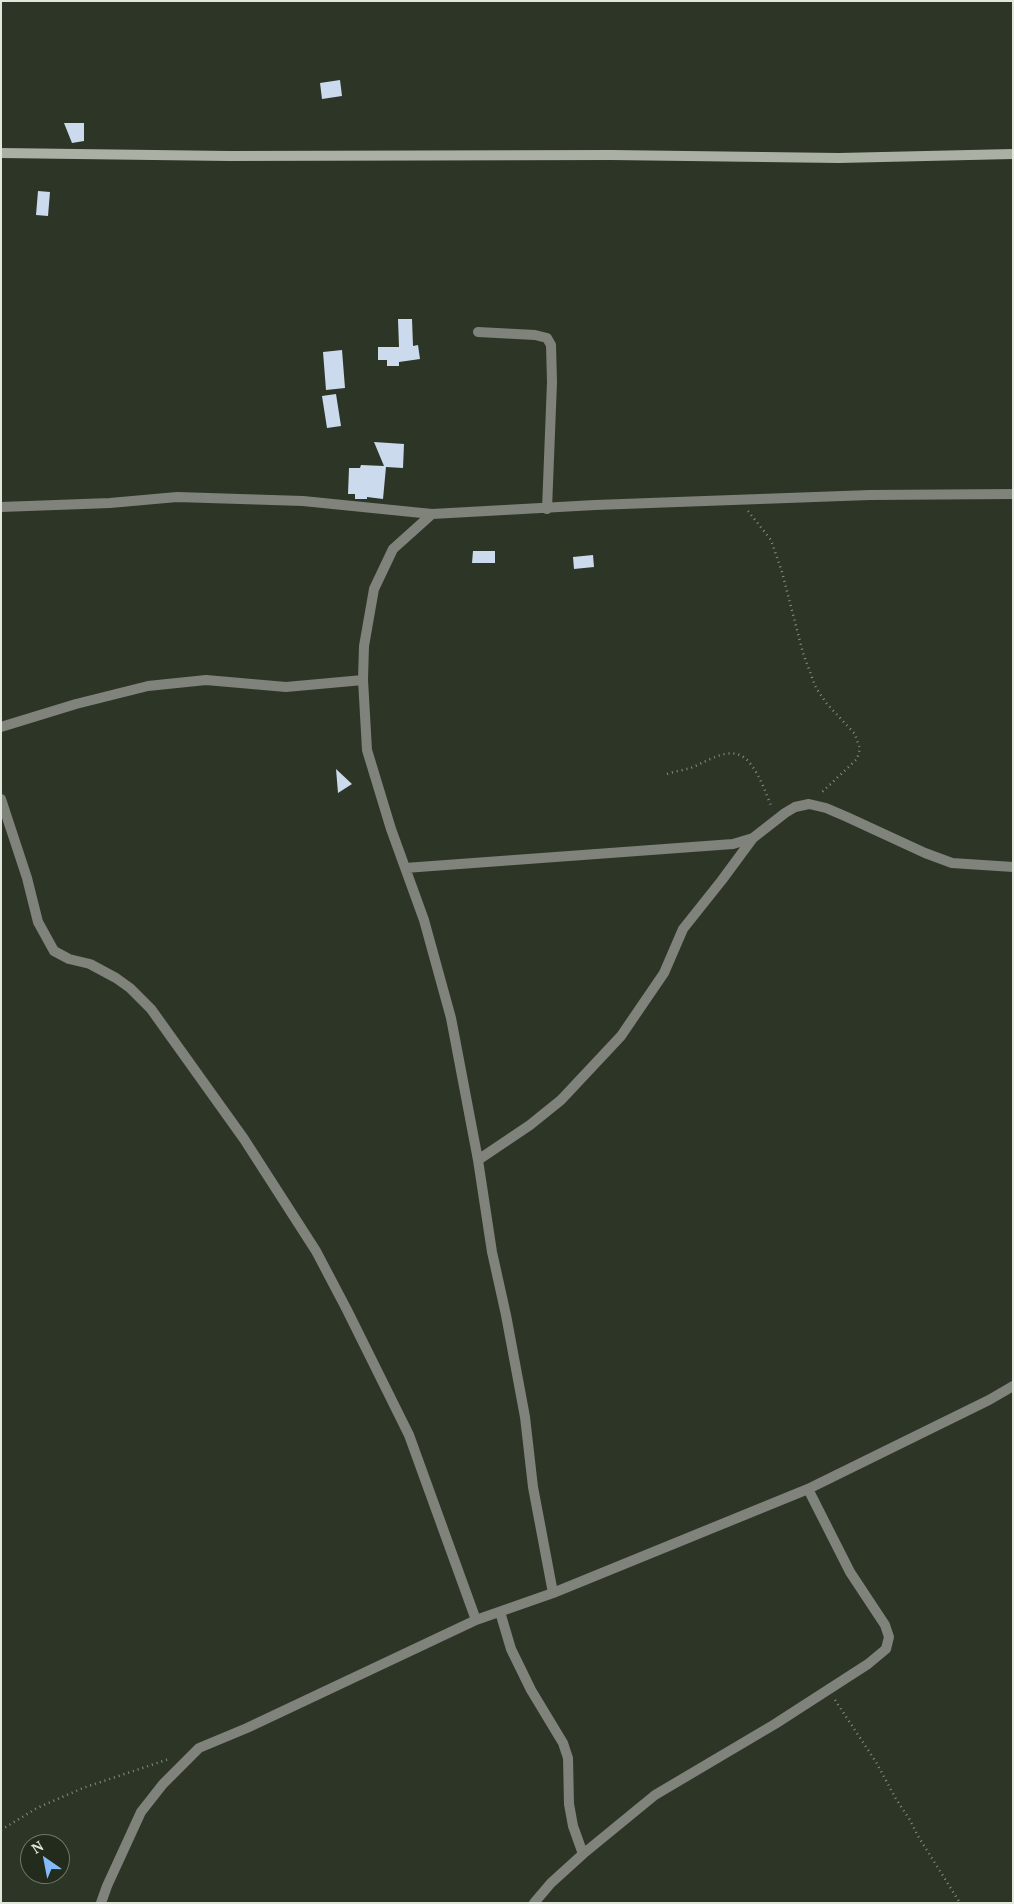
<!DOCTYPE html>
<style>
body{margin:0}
#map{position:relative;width:1014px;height:1904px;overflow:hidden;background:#2d3626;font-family:"PT Serif",serif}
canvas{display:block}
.frame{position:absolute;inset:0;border:2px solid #e1e7dc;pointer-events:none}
.north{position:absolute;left:20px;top:1834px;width:50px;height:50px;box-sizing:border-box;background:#232c1c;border:1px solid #6f7769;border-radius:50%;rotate:327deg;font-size:14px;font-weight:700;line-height:20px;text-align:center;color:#e1e7dc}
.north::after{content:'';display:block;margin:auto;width:18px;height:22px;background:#84bcfb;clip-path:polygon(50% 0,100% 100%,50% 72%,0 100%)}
</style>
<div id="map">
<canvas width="1014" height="1904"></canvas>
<div class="frame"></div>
<div class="north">N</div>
</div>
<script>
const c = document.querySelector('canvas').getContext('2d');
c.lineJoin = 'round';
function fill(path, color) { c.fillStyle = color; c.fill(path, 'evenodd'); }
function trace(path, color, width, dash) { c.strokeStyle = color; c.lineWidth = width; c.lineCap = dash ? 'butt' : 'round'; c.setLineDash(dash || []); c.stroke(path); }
fill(new Path2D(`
 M340 80 342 96 322 99 320 83Z
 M64 123H84V141L72 143Z
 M38 191 50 192 48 216 36 215Z
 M398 319H412L413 346 418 345 420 359 399 362V366H387V360H378V347H399Z
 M342 350 345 388 326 390 323 352Z
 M336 394 341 426 327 428 322 396Z
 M374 442 404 444 403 468 386 467 383 499 367 497V499H355V494H348L349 468H360L361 465 384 466Z
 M473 551H495V563H472Z
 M593 555 594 567 574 569 573 557Z
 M336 769 352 784 338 793Z`), '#cbdaed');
trace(new Path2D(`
 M748 511 771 540 782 572 803 653 816 688 827 704 855 734 860 749 857 759 820 794
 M667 774C676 771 685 770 693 767 714 758 736 742 752 766 761 778 766 794 772 808
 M835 1700 876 1762 896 1799 910 1820 918 1836 960 1903
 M1 1830 37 1808 83 1788 169 1759`), '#868e80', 2.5, [1, 4]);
trace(new Path2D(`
 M478 332 535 335 547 338 551 345 552 382 547 509
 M1 507 110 503 177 497 303 501 432 514 595 505 870 495 1013 494
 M432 514 393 549 374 589 364 646 363 680 367 750 391 829 424 920 451 1018 478 1160 492 1252 506 1315 525 1417 533 1487 553 1593
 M1 727 76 704 148 686 206 680 286 687 363 680
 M1 799 27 878 38 922 54 951 69 959 90 964 116 978 130 988 151 1009 244 1139 316 1251 347 1310 409 1435 476 1620
 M405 868 733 844 753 838 785 813 795 807 809 804 826 808 847 817 925 853 952 863 1013 867
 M478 1160 530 1125 561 1100 621 1036 664 973 683 929 722 880 753 838
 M500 1612 511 1649 531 1690 563 1743 568 1758 569 1804 573 1826 583 1854
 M101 1903 107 1886 141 1812 163 1784 199 1748 247 1728 476 1620 553 1593 808 1489 989 1400 1013 1386
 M534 1903 551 1883 583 1854 655 1795 775 1724 868 1664 886 1649 889 1637 885 1625 850 1572 808 1489`), '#7f837b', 10);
trace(new Path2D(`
 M1 153 229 156 611 155 839 158 1013 154`), '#aab1a4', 10);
</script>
